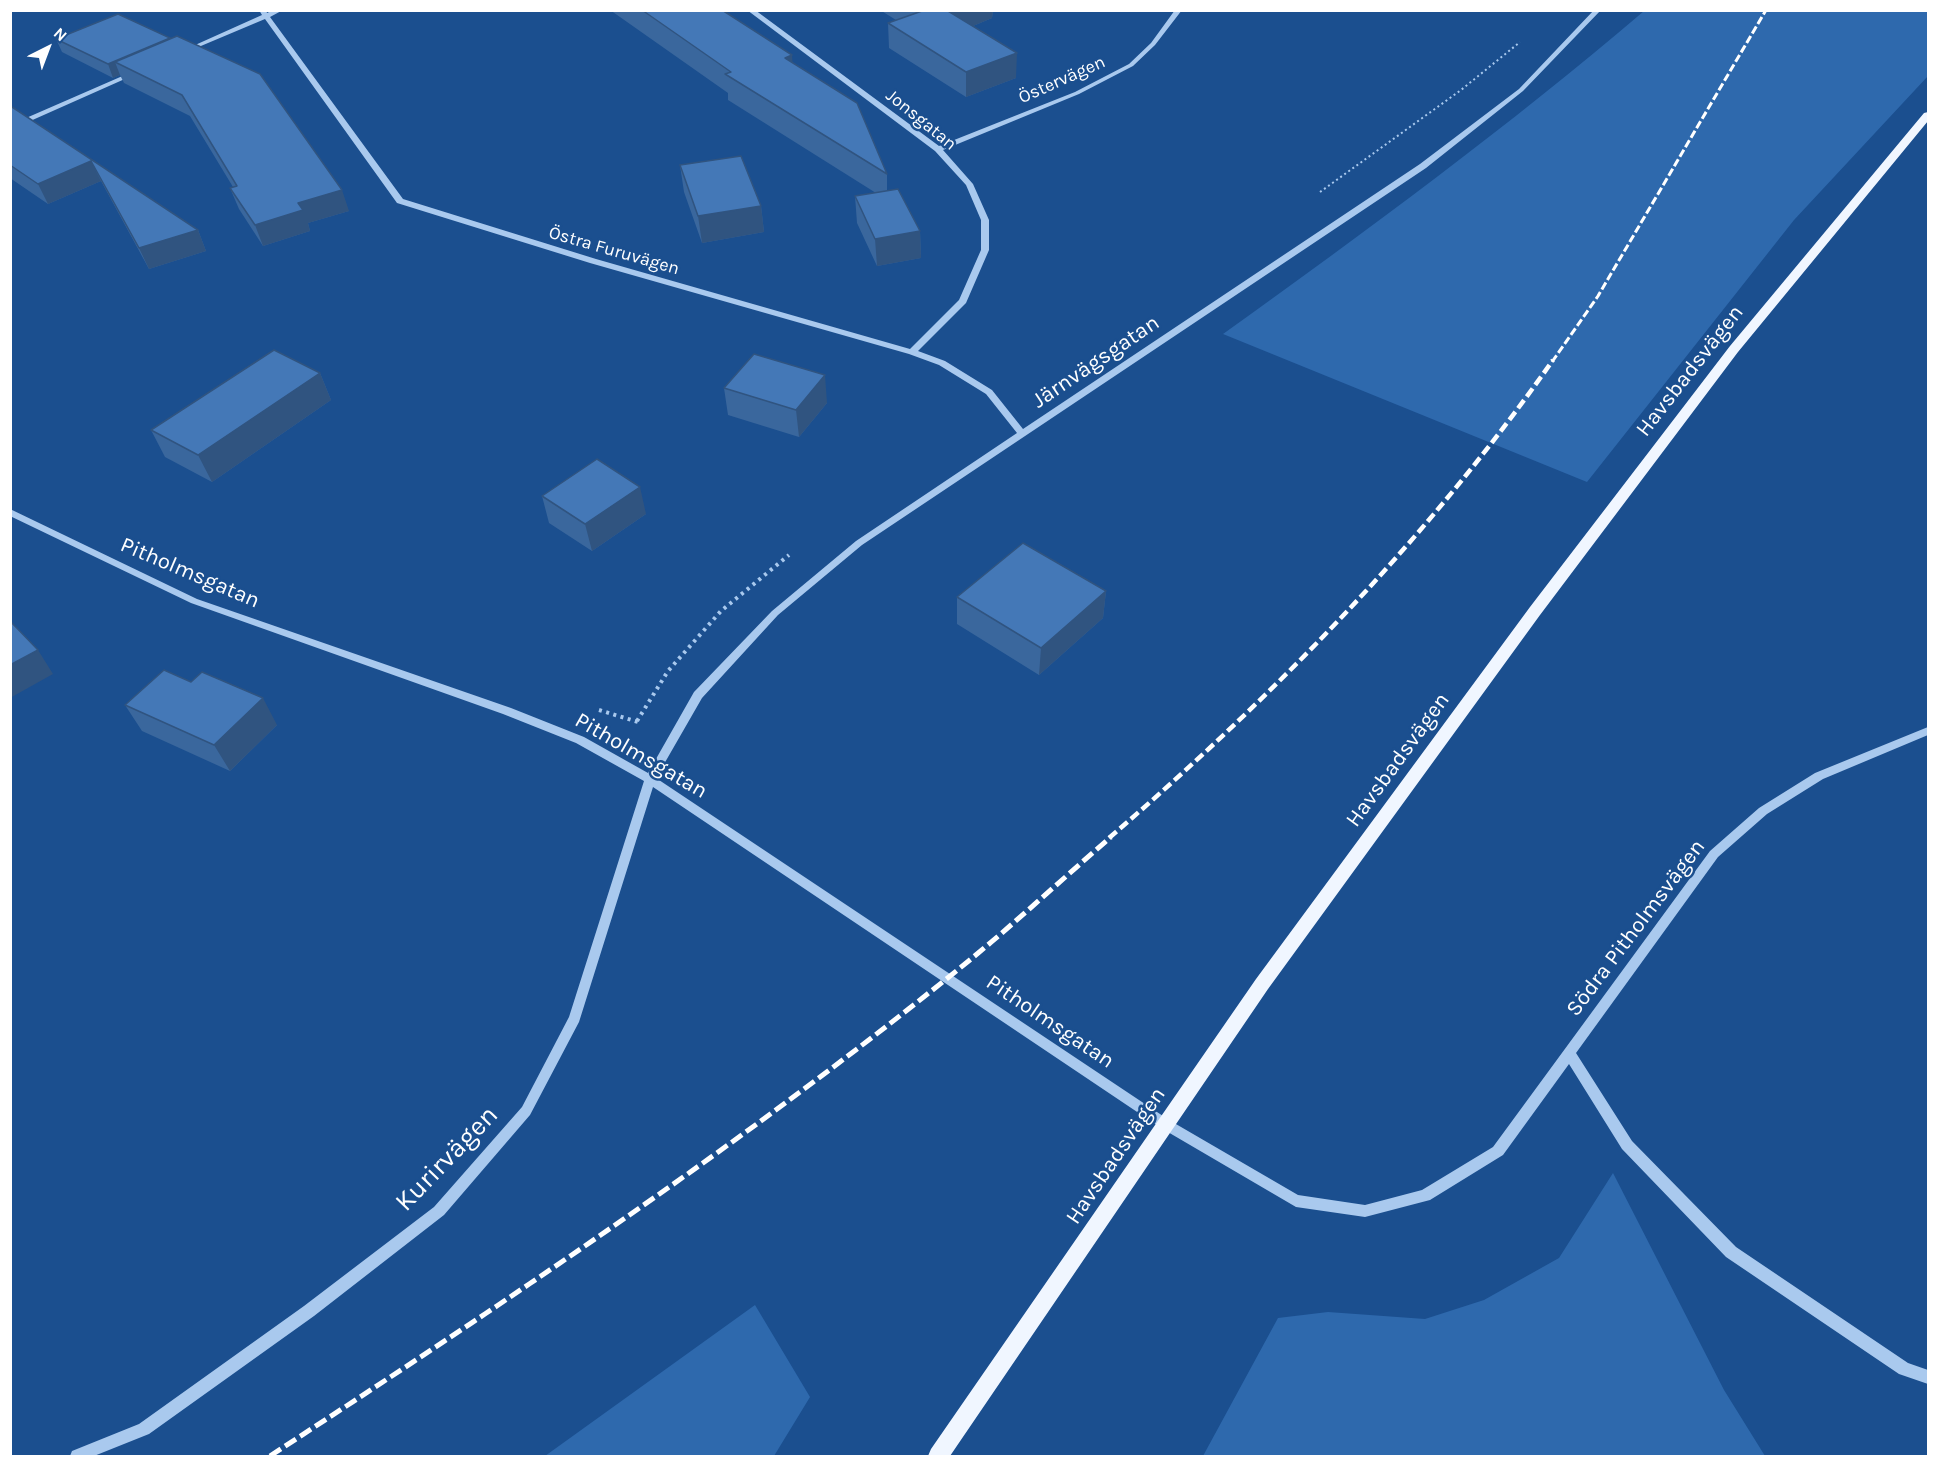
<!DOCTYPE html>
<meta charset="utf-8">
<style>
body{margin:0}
#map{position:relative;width:1939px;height:1467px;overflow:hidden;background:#1b4f8f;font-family:Karla,sans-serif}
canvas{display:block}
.frame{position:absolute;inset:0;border:12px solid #fff;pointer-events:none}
.north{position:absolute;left:18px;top:18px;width:60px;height:60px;-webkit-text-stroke:4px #1b4f8f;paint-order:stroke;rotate:42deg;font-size:16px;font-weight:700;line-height:24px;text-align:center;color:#fff}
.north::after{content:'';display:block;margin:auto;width:21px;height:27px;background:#fff;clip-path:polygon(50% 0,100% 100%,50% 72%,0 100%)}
</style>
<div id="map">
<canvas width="1939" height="1467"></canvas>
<div class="frame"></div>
<div class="north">N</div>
</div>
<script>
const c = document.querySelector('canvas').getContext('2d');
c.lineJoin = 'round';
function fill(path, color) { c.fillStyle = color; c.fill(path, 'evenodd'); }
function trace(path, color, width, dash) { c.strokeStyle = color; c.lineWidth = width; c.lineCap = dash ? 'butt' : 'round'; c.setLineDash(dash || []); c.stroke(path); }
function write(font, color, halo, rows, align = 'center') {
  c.font = font + ' Karla,sans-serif'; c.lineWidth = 5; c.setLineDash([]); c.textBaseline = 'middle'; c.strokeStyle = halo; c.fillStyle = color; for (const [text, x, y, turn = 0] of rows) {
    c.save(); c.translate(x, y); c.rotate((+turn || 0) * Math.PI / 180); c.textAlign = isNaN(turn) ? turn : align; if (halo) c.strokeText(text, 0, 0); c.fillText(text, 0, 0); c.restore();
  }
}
fill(new Path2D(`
 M1644 11H1928V76L1794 220 1587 482 1223 334C1367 231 1509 126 1644 11Z
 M1613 1173 1724 1390 1765 1456H1203L1278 1318 1328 1312 1425 1319 1484 1300 1559 1258Z
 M755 1305 810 1397 774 1456H545Z`), '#2e69ad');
trace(new Path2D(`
 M1320 192 1461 90 1520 42`), '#a9c9ee', 2, [2, 3]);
trace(new Path2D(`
 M599 710 638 722
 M637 721 668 671 721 611 789 555`), '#a9c9ee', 4, [3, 4.5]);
fill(new Path2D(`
 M259 10H266L267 13 273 10H283L270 17 403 199 596 259 910 349 959 300 981 250V220L966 185 935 151 747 10H755L939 146 1075 92 1129 64 1151 43 1175 10H1182L1155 45 1133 66 1079 94 943 150 973 184 989 220V250L966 303 918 351 945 361 992 390 1023 429 1420 164 1519 89 1594 10H1601L1523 91 1426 168 862 545 778 615 702 698 656 778 1169 1120 1298 1195 1365 1205 1422 1190 1493 1147 1710 851 1759 808 1815 773 1928 727V735L1823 779 1767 814 1718 857 1576 1053 1632 1141 1736 1247 1908 1363 1928 1370V1384L1899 1374 1726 1257 1622 1149 1569 1064 1503 1155 1430 1200 1365 1217 1296 1207 1161 1128 653 787 579 1022 530 1115 444 1215 314 1316 149 1434 94 1456H70L72 1451 139 1424 304 1306 434 1207 522 1107 569 1017 644 781 576 743 503 714 191 603 10 516V509L197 599 511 708 584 737 648 773 694 692 772 611 856 541 1017 433 986 394 939 365 909 354 590 263 397 203 265 19 189 51 184 50 262 15Z
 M134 71 137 73 136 74 10 130V125Z`), '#a9c9ee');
fill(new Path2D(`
 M1928 112V121L1738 352 1540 615 1268 989 950 1456H928L931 1449 1256 979 1530 607 1730 346 1924 113Z`), '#f0f6ff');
trace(new Path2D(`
 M1552 362 1598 296 1766 10`), '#fff', 3, [8, 3]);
trace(new Path2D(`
 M1109 838C1274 696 1428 538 1553 360`), '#fff', 4.5, [10, 4.5]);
trace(new Path2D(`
 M270 1456C506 1302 741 1145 960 968 1012 926 1061 880 1111 837`), '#fff', 5, [13, 5]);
fill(new Path2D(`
 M610 10H722L793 63 887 174V191L920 231 921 258 877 266 857 223 855 196 876 193 728 100V93Z
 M880 10H993L992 18 973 26 1016 78 966 97 889 48 888 23 896 20Z
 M56 39H170L349 211 308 223 310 231 263 246 239 209 230 188 233 187 190 116 124 83 120 75 113 78 62 52Z
 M10 108 198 230 206 251 149 269 101 181 48 204 10 178Z
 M680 165 761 206 764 232 702 243 684 192Z
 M320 373 331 400 212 482 165 457 151 430Z
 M724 388 827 403 799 437 728 415Z
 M542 496 646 514 592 551 549 523Z
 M1106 591 1103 618 1039 675 957 624V597Z
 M125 705 277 725 230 771 142 731Z`), '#3a679d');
fill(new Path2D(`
 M950 10H993L992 18 949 36 948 11Z
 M170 38 175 51 115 62 120 75 113 78 108 64Z
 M1017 53 1016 78 966 97V72Z
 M792 55 794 81 785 58Z
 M91 161 101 181 48 204 38 184Z
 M342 190 349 211 308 223 310 231 263 246 255 225 298 203Z
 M761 206 764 232 702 243 698 216Z
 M198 230 206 251 149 269 139 248Z
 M920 231 921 258 877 266 875 239Z
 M320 373 331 400 212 482 198 455Z
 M825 375 827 403 799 437 796 410Z
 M640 487 646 514 592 551 585 524Z
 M1106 591 1103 618 1039 675 1041 648Z
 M38 650 53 674 10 698V665Z
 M263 698 277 725 230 771 214 745Z`), '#305480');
const building = new Path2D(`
 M642 10H722L792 55 785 58 857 103 887 174 725 74 731 72Z
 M920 10H950L948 11 1017 53 966 72 888 23 922 11Z
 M118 14 170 38 108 64 56 39Z
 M177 36 260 74 342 190 298 203 303 210 255 225 230 188 237 186 182 95 115 62Z
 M12 107 198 230 139 248 91 161 38 184 10 165V108Z
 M741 156 761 206 698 216 680 165Z
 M898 189 920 231 875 239 855 196Z
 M274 350 320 373 198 455 151 430Z
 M754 354 825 375 796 410 724 388Z
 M597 459 640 487 585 524 542 496Z
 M1023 543 1106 591 1041 648 957 597Z
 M10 621 38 650 10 665Z
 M164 670 191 682 202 672 263 698 214 745 125 705Z`);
fill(building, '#4478b7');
trace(building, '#305480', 1.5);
write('18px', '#fff', '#1b4f8f', [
 ["Östervägen",1062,80,-24],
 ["Jonsgatan",921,120,39],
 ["Östra Furuvägen",614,251,16]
]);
write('22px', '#fff', '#1b4f8f', [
 ["Järnvägsgatan",1096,362,-34],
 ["Havsbadsvägen",1690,371,-52],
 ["Pitholmsgatan",190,573,23],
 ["Pitholmsgatan",641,756,30],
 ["Havsbadsvägen",1398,760,-54],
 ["Södra Pitholmsvägen",1636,928,-53],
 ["Pitholmsgatan",1050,1022,34],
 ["Havsbadsvägen",1116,1156,-56]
]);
write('27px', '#fff', '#1b4f8f', [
 ["Kurirvägen",447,1159,-46]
]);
</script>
